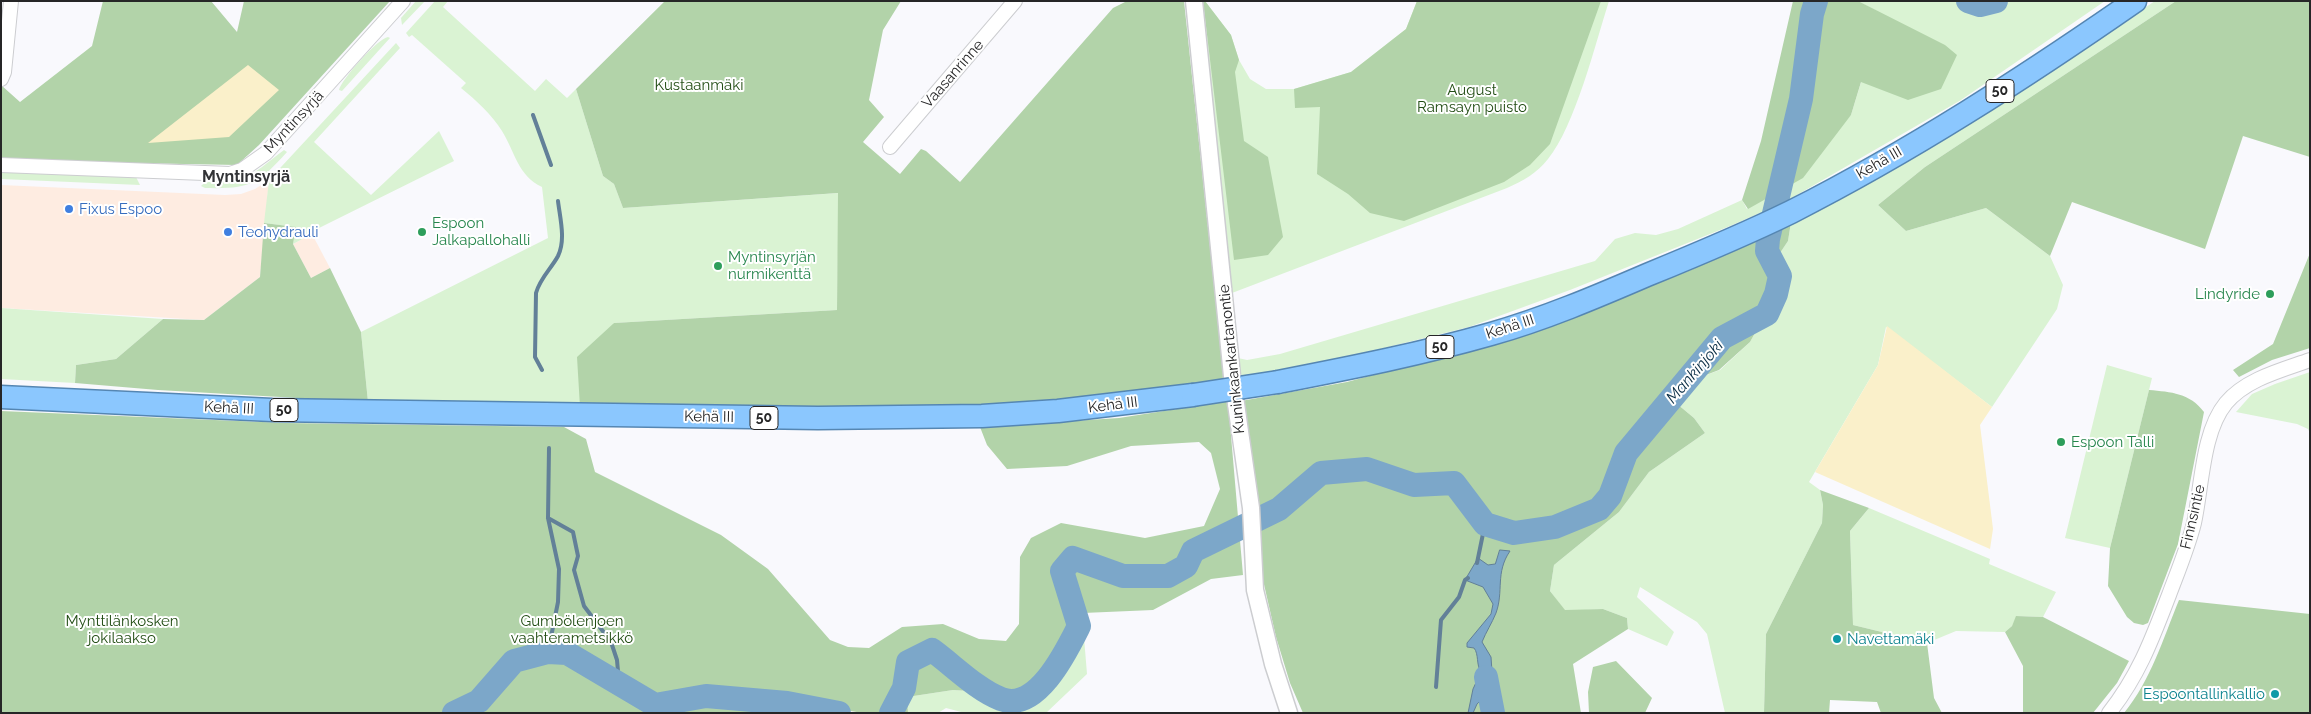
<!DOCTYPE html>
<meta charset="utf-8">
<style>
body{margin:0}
#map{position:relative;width:2311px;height:714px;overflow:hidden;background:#f9f9fd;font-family:Raleway,sans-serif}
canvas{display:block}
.frame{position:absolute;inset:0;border:2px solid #262627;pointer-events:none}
</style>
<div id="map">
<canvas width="2311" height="714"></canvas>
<div class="frame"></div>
</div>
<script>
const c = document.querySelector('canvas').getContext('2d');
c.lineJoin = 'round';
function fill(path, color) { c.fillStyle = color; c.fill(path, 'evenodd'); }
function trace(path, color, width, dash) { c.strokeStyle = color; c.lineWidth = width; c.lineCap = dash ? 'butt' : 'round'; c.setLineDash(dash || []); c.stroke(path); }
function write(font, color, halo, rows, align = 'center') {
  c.font = font + ' Raleway,sans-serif'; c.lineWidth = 4; c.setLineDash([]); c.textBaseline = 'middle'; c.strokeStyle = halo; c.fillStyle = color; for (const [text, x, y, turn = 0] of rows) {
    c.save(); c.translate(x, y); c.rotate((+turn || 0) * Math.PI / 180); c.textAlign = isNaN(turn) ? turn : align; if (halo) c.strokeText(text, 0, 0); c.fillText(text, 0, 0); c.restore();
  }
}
fill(new Path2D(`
 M269 180 260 277 204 320 1 308V185L225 195 241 194 255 189Z
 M312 234 330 268 311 278 293 244Z`), '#feece1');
fill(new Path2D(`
 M416 1H425L402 25 401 18Z
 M435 1H448L443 7 535 91 546 79 567 98 576 89 603 176 614 184 623 208 839 193 837 310 614 323 580 407 368 402 361 332 548 238 542 187C518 176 515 152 502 131 492 115 476 100 461 88L466 83 412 35 409 37 406 33Z
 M1203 1H1205L1231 35 1239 60 1250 79 1266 89H1294L1351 72 1406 29 1417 1H1609C1595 45 1575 126 1548 159 1537 173 1523 181 1507 188L1232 293Z
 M1858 1H2105L1961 100 1783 203 1730 226 1570 290 1469 327 1356 355 1240 378 1238 358 1247 360 1280 354 1595 261 1615 239 1635 233 1656 235 1678 229 1742 200 1747 209 1851 115 1882 14Z
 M2155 1H2176L1925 167 1878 205 1906 231 1986 208 2050 256 2063 285 2057 309 1992 407 1886 327 1878 365 1809 482 1820 490 1823 505 1822 523 1766 634 1764 713H1725L1707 634 1697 622 1640 587 1637 597 1674 632 1667 646 1628 629 1627 618 1603 609 1565 611 1550 591 1554 565 1619 512 1649 472 1705 433 1694 418 1676 403 1693 380 1720 370 1750 342 1760 324 1775 315 1789 272 1780 253 1788 241 1791 222 1877 179 2020 91Z
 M388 37 390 38 342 91 339 90C341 80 378 38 388 37Z
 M396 43 400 48 314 142 371 195 439 131 454 161 317 229 312 234 293 244 295 227 264 223 269 180Z
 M284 150 287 152C257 185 250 189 205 188L201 186C210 177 227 184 238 180 255 175 270 160 284 150Z
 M1 171 136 177 140 185 1 179Z
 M1 308 163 319 116 359 76 365 75 383 1 379Z
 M2107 365 2152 378 2110 548 2065 538Z
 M2310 372V433L2308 429 2297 424 2236 412 2252 394 2275 384Z
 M1869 508 1990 559 1989 564 2056 592 2043 617 2017 616 2012 626 2005 632 1956 631 1927 643 1853 625 1850 531Z
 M1082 613 1087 674 1046 713H965L946 708 938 713H908L907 697 953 690 1001 693 1071 635Z`), '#daf3d3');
fill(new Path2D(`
 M103 1H211L237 32 244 1H390L259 145 237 165 28 161 1 157V85L20 102 92 46Z
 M665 1H901L883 30 869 100 884 117 863 142 900 174 921 149 926 151 960 182 1113 8 1127 1H1184L1224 379 1111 396 961 407H580L577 357 614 323 837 310 838 193 623 208 614 184 603 176 576 89Z
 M1203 1H1205L1231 35 1239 60 1235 72 1244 141 1268 157 1283 237 1268 255 1234 260Z
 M1417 1H1601L1550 144 1530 165 1504 182 1404 221 1370 213 1348 194 1317 174 1320 107 1295 108 1294 89 1351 72 1406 29Z
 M1793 1H1858L1945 45 1957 55 1941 89 1908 100 1861 82 1851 115 1803 178 1748 209 1742 200 1761 141Z
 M2176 1H2310V157L2243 136 2205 249 2072 202 2050 256 1986 208 1906 231 1878 205 1925 167Z
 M1791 222 1788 241 1780 253 1789 272 1786 294 1774 315 1760 324 1750 342 1719 370 1693 380 1676 403 1694 418 1705 433 1649 472 1619 512 1554 565 1550 591 1565 610 1603 609 1627 618 1628 629 1573 664 1581 713H1303L1290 683 1276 637 1263 580 1255 474 1241 401 1347 382 1429 360 1576 314 1691 270Z
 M264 223 296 227 293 244 311 278 330 268 361 332 368 402 158 390 75 383 76 365 116 359 163 319 204 320 260 277Z
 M2310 253V348L2272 360 2239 377 2233 370 2273 344Z
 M2149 390C2171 392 2190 393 2204 412L2178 544 2148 623 2143 625 2134 623 2127 617 2108 586 2110 548Z
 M1228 401 1243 575 1211 579 1153 610 1083 613 1043 674 1024 690 1001 693 953 690 907 697 908 713H863L838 709 820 713H1V411L286 423 564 427 586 439 595 472 721 535 768 569 830 640 848 647 869 648 902 627 943 624 979 639 1006 641 1019 624 1020 557 1031 538 1061 523 1145 538 1204 526 1220 489 1211 453 1199 442 1131 446 1067 466 1007 469 987 445 980 427 1119 418Z
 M1820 490 1869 508 1850 531 1853 625 1927 643 1934 698 1942 713H1881L1877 702 1830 700 1829 713H1764L1766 634 1822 523 1823 505Z
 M2179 600 2310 614V713H2124C2151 680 2163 639 2179 600Z
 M2016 616 2043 617 2129 661 2117 683 2093 713H2023V666L2005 632 2012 626Z
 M1616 661 1652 698 1645 713H1589L1588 692 1593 667Z`), '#b2d3a9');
fill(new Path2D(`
 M248 65 279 90 229 137 148 143Z
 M1887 326 1992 407 1980 425 1993 529 1990 549 1815 472 1878 365Z`), '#faf0ca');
const water = new Path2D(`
 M1500 550 1510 551C1495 573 1504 591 1496 613 1492 623 1486 632 1482 642L1491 657 1493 686 1502 713H1495L1483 698 1477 704 1473 713H1468L1473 689 1481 672C1476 665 1479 654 1474 648L1467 647V643L1491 614 1493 604 1483 587 1465 580 1478 558 1488 565 1495 564Z`);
fill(water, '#7ca7c9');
trace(water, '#628098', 1);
trace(new Path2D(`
 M533 115 551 165
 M542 370 535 357 536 293C540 278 551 269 558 256 566 240 560 218 558 201
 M548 518 573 532 578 556 574 570 584 606 611 642 617 660 619 683
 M1477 563 1485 524
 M548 652 558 602 559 569 548 518 549 448
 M1436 687 1441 620 1459 597 1465 580 1468 578
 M785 713 787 703
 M819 713 820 709`), '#628098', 4);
trace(new Path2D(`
 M1968 1 1980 5 1996 1
 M1486 677 1493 713
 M454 713 479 701 514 661 548 652 567 653 655 705 706 696 787 703 839 713
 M891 713 904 688 908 662 932 650C954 666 976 689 1001 699 1037 713 1067 650 1079 626L1062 571 1073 558 1123 576H1168L1186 566 1193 551 1279 509 1321 473 1367 469 1414 485 1454 483 1485 524 1514 533 1555 527 1599 509 1610 496 1626 453 1722 338 1767 314 1776 294 1780 276 1767 251 1768 239 1801 99 1812 14 1816 1`), '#7ca7c9', 24);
const minor = new Path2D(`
 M1 79 4 72 11 1
 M890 147 1015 1
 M1 165 230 174 242 170 266 153 403 1
 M2109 713C2139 675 2152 639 2169 595 2178 571 2188 547 2194 523 2202 487 2202 432 2226 403 2246 379 2282 370 2310 360`);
const tertiary = new Path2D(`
 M1194 1 1232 376 1251 508 1255 590 1273 664 1289 713`);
const trunk = new Path2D(`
 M1278 382C1350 368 1421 354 1491 334 1544 319 1596 297 1647 275 1696 255 1744 235 1791 212 1911 151 2024 78 2135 1
 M1 397 272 410 818 418 982 416 1058 411 1193 395`);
trace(minor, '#cccdd0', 16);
trace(tertiary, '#cccdd0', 19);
trace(trunk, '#5586b2', 25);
trace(minor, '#fff', 14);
trace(tertiary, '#fff', 16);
trace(trunk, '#8bc7fe', 22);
const trunkBridge = new Path2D(`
 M1193 395 1278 382`);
trace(trunkBridge, '#5586b2', 25, []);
trace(trunkBridge, '#8bc7fe', 22);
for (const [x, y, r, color] of [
 [69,209,5,"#3f7fe0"],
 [228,232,5,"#3f7fe0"],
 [422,232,5,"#2e9e5b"],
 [718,266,5,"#2e9e5b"],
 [2270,294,5,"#2e9e5b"],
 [2061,442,5,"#2e9e5b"],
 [1837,639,5,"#0f9aa8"],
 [2275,694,5,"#0f9aa8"]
]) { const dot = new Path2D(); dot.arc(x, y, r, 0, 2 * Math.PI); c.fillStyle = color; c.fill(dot); trace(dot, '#fff', 2); }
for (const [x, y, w] of [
 [2000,91,28],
 [1440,347,28],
 [284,410,28],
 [764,418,28]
]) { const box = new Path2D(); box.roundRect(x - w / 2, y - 11.5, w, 23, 4); c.fillStyle = '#fff'; c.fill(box); trace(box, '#262627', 1); }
write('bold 14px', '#262627', null, [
 ["50",2000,91],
 ["50",1440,347],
 ["50",284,410],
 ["50",764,418]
]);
write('15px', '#262627', '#fff', [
 ["Vaasanrinne",953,74,-49],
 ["Myntinsyrjä",294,122,-47],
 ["Kehä III",1879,163,-30],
 ["Kehä III",1510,327,-18],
 ["Kuninkaankartanontie",1232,359,-96],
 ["Kehä III",1113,405,-7],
 ["Kehä III",229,408,3],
 ["Kehä III",709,417,1],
 ["Finnsintie",2193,517,-77]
]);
write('15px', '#224d14', '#fff', [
 ["Kustaanmäki",699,85],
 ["August",1472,90],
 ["Ramsayn puisto",1472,107],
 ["Mynttilänkosken",122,621],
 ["jokilaakso",122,638],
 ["Gumbölenjoen",572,621],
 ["vaahterametsikkö",572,638]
]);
write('15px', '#366cbe', '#fff', [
 ["Fixus Espoo",79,209],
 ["Teohydrauli",238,232]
], 'left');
write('15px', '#27864d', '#fff', [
 ["Espoon",432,223],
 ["Jalkapallohalli",432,240],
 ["Myntinsyrjän",728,257],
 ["nurmikenttä",728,274],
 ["Lindyride",2260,294,"right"],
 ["Espoon Talli",2071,442]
], 'left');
write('15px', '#0d838f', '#fff', [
 ["Navettamäki",1847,639],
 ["Espoontallinkallio",2265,694,"right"]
], 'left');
write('bold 16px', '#323336', '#fff', [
 ["Myntinsyrjä",246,177]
]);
write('italic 16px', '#082c44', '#fff', [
 ["Mankinjoki",1695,372,-49]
]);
</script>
